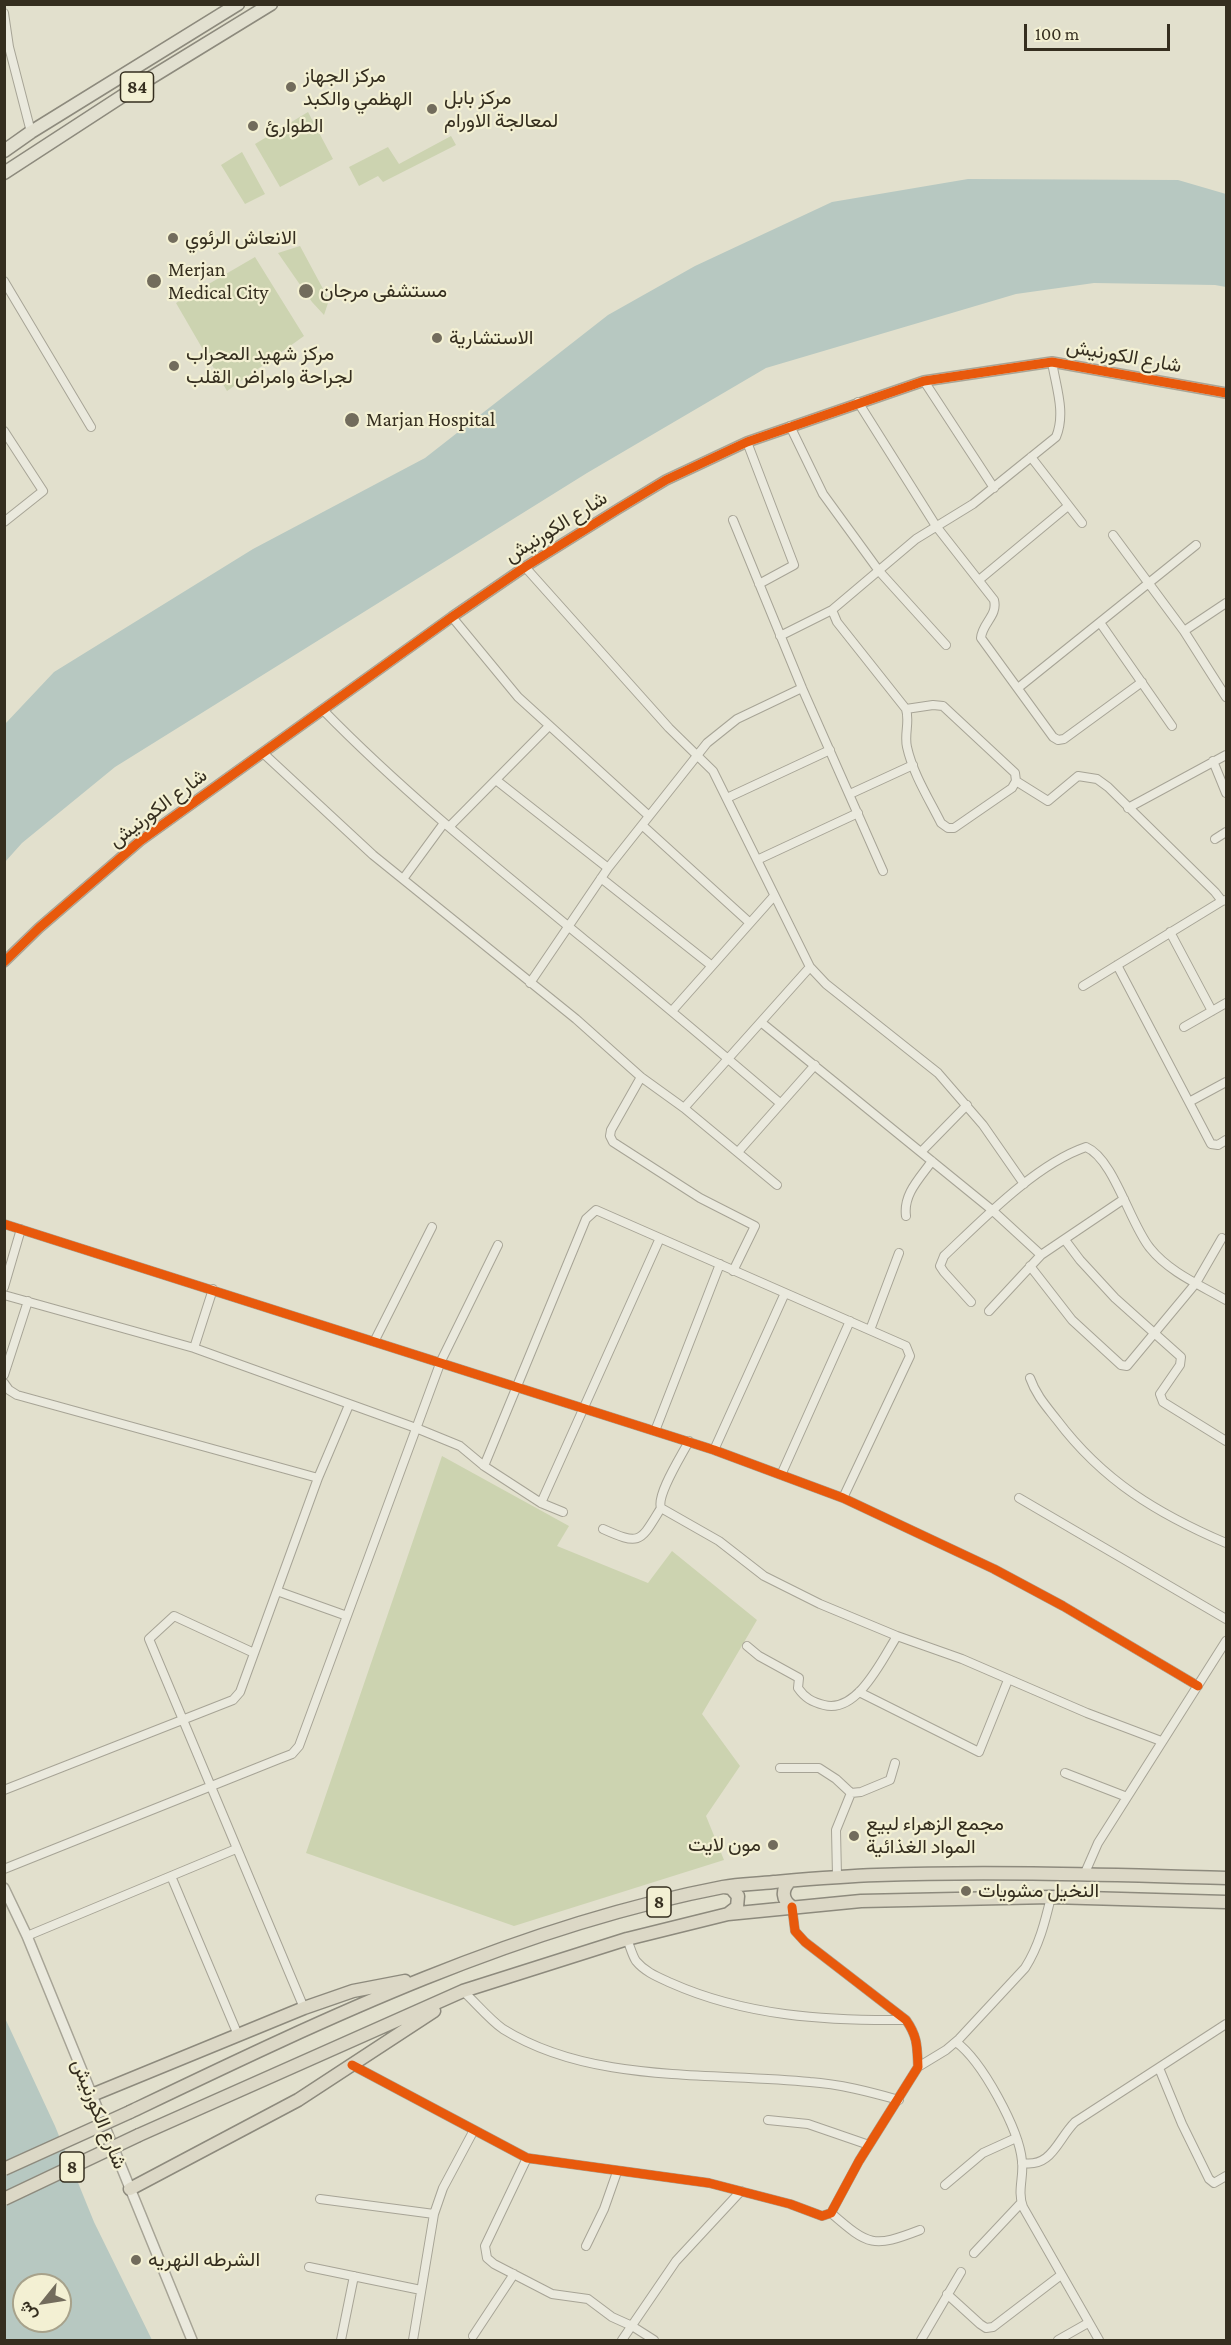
<!DOCTYPE html>
<meta charset="utf-8">
<style>
body{margin:0}
#map{position:relative;width:1231px;height:2345px;overflow:hidden;background:#e2e0cd;font-family:"Crimson Pro",Vazirmatn,serif}
canvas{display:block}
.frame{position:absolute;inset:0;border:6px solid #352e1f;pointer-events:none}
.north{position:absolute;left:12px;top:2273px;width:60px;height:60px;box-sizing:border-box;background:#f3f0d3;border:2px solid #a7a28b;border-radius:50%;rotate:240deg;font-size:16px;font-weight:700;line-height:24px;text-align:center;color:#352e1f}
.north::after{content:'';display:block;margin:auto;width:21px;height:27px;background:#726c5c;clip-path:polygon(50% 0,100% 100%,50% 72%,0 100%)}
.scale{position:absolute;left:1024px;top:24px;width:146px;height:27px;box-sizing:border-box;border:3px solid #352e1f;border-top:0;padding-left:8px;font-size:18px;line-height:21px;white-space:nowrap;color:#352e1f;-webkit-text-stroke:4px #f3f0d3;paint-order:stroke}
</style>
<div id="map">
<canvas width="1231" height="2345"></canvas>
<div class="frame"></div>
<div class="north">ش</div>
<div class="scale">100 m</div>
</div>
<script>
const c = document.querySelector('canvas').getContext('2d');
c.lineJoin = 'round';
function fill(path, color) { c.fillStyle = color; c.fill(path, 'evenodd'); }
function trace(path, color, width, dash) { c.strokeStyle = color; c.lineWidth = width; c.lineCap = dash ? 'butt' : 'round'; c.setLineDash(dash || []); c.stroke(path); }
function write(font, color, halo, rows, align = 'center') {
  c.font = font + ' "Crimson Pro",Vazirmatn,serif'; c.lineWidth = 4.5; c.setLineDash([]); c.textBaseline = 'middle'; c.strokeStyle = halo; c.fillStyle = color; for (const [text, x, y, turn = 0] of rows) {
    c.save(); c.translate(x, y); c.rotate((+turn || 0) * Math.PI / 180); c.textAlign = isNaN(turn) ? turn : align; if (halo) c.strokeText(text, 0, 0); c.fillText(text, 0, 0); c.restore();
  }
}
fill(new Path2D(`
 M308 112 333 159 280 187 255 144Z
 M451 136 456 145 383 182 378 176 359 186 349 167 388 147 399 164Z
 M242 152 265 194 245 204 221 165Z
 M300 246 329 300 324 315 312 302 278 253Z
 M255 257 304 336 227 391 176 303Z
 M442 1456 569 1526 557 1546 648 1583 672 1551 757 1620 702 1714 740 1766 706 1816 724 1860 514 1926 306 1853Z`), '#ccd3b0');
fill(new Path2D(`
 M968 179 1178 180 1226 194V287L1215 285 1094 283 1016 294 766 368 587 473 115 767 22 843 5 862V724L54 672 253 549 425 458 608 315 695 266 832 202Z
 M4 2016 55 2126 94 2222 152 2340H5ZM24 2285H60V2321H24Z`), '#b7c8c1');
const minor = new Path2D(`
 M4 13 9 47 31 132
 M4 281 91 427
 M924 381 994 488
 M858 402 936 526 994 600C998 616 982 623 981 638L1053 737 1058 740 1064 739 1142 682
 M790 426 823 494 879 571 946 645
 M4 431 43 491 4 522
 M747 442 794 565 759 584
 M1031 457 1082 523
 M733 520 802 688 883 871
 M1113 535 1184 631 1226 697
 M525 567 669 728 713 771 810 967 826 984 938 1073 983 1125 1024 1184
 M979 580 1068 506
 M452 617 518 697 649 816
 M1101 624 1172 726
 M1184 631 1226 603
 M780 636 832 610
 M1018 688 1196 545
 M906 709 933 705 943 706 1015 773 1016 781 1012 788 954 828H948L941 823C929 799 913 774 907 747 904 734 910 722 906 709L837 622 832 610 916 539 973 504 1056 437C1066 413 1056 387 1052 362
 M323 710C404 793 495 866 585 940 651 993 715 1048 780 1103
 M263 753 373 855 576 1019 641 1077 684 1108 777 1185
 M1213 761 1226 793
 M496 780 608 868
 M1016 781 1048 801 1078 776 1097 779 1108 787 1215 892 1222 901 1226 900
 M850 794 913 765
 M727 798 830 750
 M1128 808 1226 755
 M642 825 750 923
 M449 827 549 726
 M1215 839 1226 832
 M757 860 858 813
 M601 878 712 966
 M403 879 444 823
 M1170 932 1212 1011
 M1117 965 1211 1144 1218 1145 1226 1140
 M530 983 608 868 707 743 737 719 802 688
 M1083 986 1222 901
 M672 1011 774 896
 M762 1023 992 1210 1041 1255
 M1184 1027 1226 1003
 M641 1077 611 1130 610 1136 613 1142 700 1198 755 1226 733 1271
 M1189 1102 1226 1082
 M684 1108 810 967
 M738 1152 815 1065
 M921 1152 967 1105
 M906 1216C903 1194 920 1178 932 1161
 M4 1224 714 1450 843 1498 994 1569 1063 1606 1198 1686
 M1065 1240 1080 1260 1115 1298 1181 1357 1180 1365 1160 1394 1163 1402 1226 1441
 M1030 1266 1072 1320 1121 1365 1127 1366 1196 1283 1222 1238
 M4 1287 21 1229
 M4 1295 194 1348 416 1428 460 1446 484 1466 541 1503 563 1512
 M971 1302 944 1272 940 1266 944 1256C982 1220 1036 1164 1086 1147 1114 1159 1130 1224 1150 1248 1169 1272 1200 1285 1226 1300
 M989 1311 1041 1255 1124 1199
 M870 1330 899 1253
 M375 1340 432 1227
 M194 1348 213 1289
 M4 1375 28 1301
 M1030 1378C1036 1395 1046 1406 1057 1420 1103 1481 1158 1514 1226 1543
 M4 1383 9 1390 17 1395 318 1478
 M655 1431 720 1264
 M689 1441C682 1455 656 1495 661 1508L719 1541 764 1576 820 1604 897 1636 962 1659 1087 1713 1161 1741
 M714 1450 785 1293
 M484 1466 586 1219 596 1210 906 1346 910 1356 843 1498
 M781 1475 850 1321
 M1019 1498 1226 1619
 M541 1503 660 1238
 M603 1529C641 1546 640 1542 661 1508
 M277 1591 347 1616
 M747 1646 759 1656 799 1678 798 1688C805 1698 812 1702 824 1705 857 1714 882 1660 897 1636
 M254 1653 174 1616 149 1639 304 2008
 M859 1692 979 1752 1008 1680
 M780 1768H819L836 1779 851 1793 861 1792 890 1780 895 1763
 M1065 1773 1127 1797
 M4 1790 233 1700 240 1692 318 1478 349 1405
 M4 1869 279 1759 292 1754 299 1746 441 1361 498 1245
 M1084 1875 1098 1843 1226 1641
 M171 1876 238 2035
 M837 1876 836 1830 851 1793
 M27 1936 236 1849
 M627 1939C630 1946 632 1955 636 1961 645 1972 658 1977 671 1983 745 2016 826 2021 906 2020
 M463 1991C476 2003 489 2019 503 2029 591 2084 710 2072 810 2082 840 2084 870 2092 899 2100
 M956 2042C982 2061 1019 2129 1022 2161 1024 2177 1017 2191 1023 2207L1099 2340
 M352 2065 527 2158 709 2183 790 2204 822 2216 831 2213 859 2161 918 2067C917 2047 918 2037 906 2020L805 1942 795 1931 792 1907
 M918 2067 946 2050 959 2039 1025 1968C1039 1946 1045 1922 1051 1897
 M1159 2068 1182 2124 1209 2179 1214 2183 1226 2176
 M768 2120 808 2124 869 2145
 M527 2158 485 2246 487 2258 494 2264 552 2294 588 2299 612 2317 632 2326 654 2340
 M1022 2163C1052 2168 1057 2140 1075 2122L1226 2024
 M945 2185 983 2153 1016 2138
 M320 2199 434 2214
 M831 2213C869 2246 873 2248 920 2230
 M586 2246 604 2209 617 2172
 M974 2253 1021 2203
 M309 2267 421 2290
 M947 2294 980 2324 986 2328 993 2327 1061 2275
 M473 2336 514 2274
 M341 2340 354 2276
 M413 2340 434 2214 443 2188 474 2130
 M622 2340 676 2261 741 2191
 M921 2340 961 2272
 M1058 2340 1088 2323`);
const tertiary = new Path2D(`
 M4 962 39 928 140 841 452 617 525 567 618 509 666 480 747 442 924 381 1052 362 1226 393
 M4 1888 27 1936 192 2340`);
const primary = new Path2D(`
 M4 151 31 132 238 4
 M4 173 147 80 271 4`);
const trunk = new Path2D(`
 M790 1881C781 1890 782 1900 792 1907
 M725 1887 731 1888 738 1896 737 1907 728 1914
 M92 2095 304 2008 353 1991 405 1981
 M130 2112C320 2021 514 1927 723 1887 740 1884 757 1884 774 1882 809 1879 843 1876 877 1875 994 1871 1110 1875 1226 1878
 M139 2135 463 1991 627 1939 728 1914 861 1901 1051 1897 1226 1902
 M130 2189 298 2100 434 2011`);
trace(minor, '#a7a496', 10);
trace(tertiary, '#a7a496', 12);
trace(primary, '#8d8a7d', 15);
trace(trunk, '#8d8a7d', 15);
trace(minor, '#eae9dd', 8);
trace(tertiary, '#eae9dd', 9);
trace(primary, '#e2e0d0', 12);
trace(trunk, '#dcd8c6', 12);
const trunkBridge = new Path2D(`
 M4 2169 130 2112
 M4 2199 139 2135`);
trace(trunkBridge, '#8d8a7d', 15, []);
trace(trunkBridge, '#dcd8c6', 12);
trace(new Path2D(`
 M4 962 39 928 140 841 452 617 525 567 618 509 666 480 747 442 924 381 1052 362 1226 393
 M4 1224 714 1450 843 1498 994 1569 1063 1606 1198 1686
 M352 2065 527 2158 709 2183 790 2204 822 2216 831 2213 859 2161 918 2067C917 2047 918 2037 906 2020L805 1942 795 1931 792 1907`), '#e8590c', 9);
for (const [x, y, r, color] of [
 [291,87,6,"#726c5c"],
 [432,109,6,"#726c5c"],
 [253,126,6,"#726c5c"],
 [173,238,6,"#726c5c"],
 [154,281,8,"#726c5c"],
 [306,291,8,"#726c5c"],
 [437,338,6,"#726c5c"],
 [174,366,6,"#726c5c"],
 [352,420,8,"#726c5c"],
 [854,1836,6,"#726c5c"],
 [773,1845,6,"#726c5c"],
 [966,1891,6,"#726c5c"],
 [136,2260,6,"#726c5c"]
]) { const dot = new Path2D(); dot.arc(x, y, r, 0, 2 * Math.PI); c.fillStyle = color; c.fill(dot); trace(dot, '#f3f0d3', 2); }
for (const [x, y, w] of [
 [137,87,33],
 [659,1902,24],
 [72,2167,24]
]) { const box = new Path2D(); box.roundRect(x - w / 2, y - 15, w, 30, 4.5); c.fillStyle = '#f3f0d3'; c.fill(box); trace(box, '#352e1f', 1.5); }
write('bold 18px', '#352e1f', null, [
 ["84",137,87],
 ["8",659,1902],
 ["8",72,2167]
]);
write('20px', '#352e1f', '#f3f0d3', [
 ["مركز الجهاز",303,76],
 ["الهظمي والكبد",303,99],
 ["مركز بابل",444,98],
 ["لمعالجة الاورام",444,121],
 ["الطوارئ",265,126],
 ["الانعاش الرئوي",185,238],
 ["Merjan",168,270],
 ["Medical City",168,293],
 ["مستشفى مرجان",320,291],
 ["الاستشارية",449,338],
 ["مركز شهيد المحراب",186,354],
 ["لجراحة وامراض القلب",186,377],
 ["Marjan Hospital",366,420],
 ["مجمع الزهراء لبيع",866,1824],
 ["المواد الغذائية",866,1847],
 ["مون لايت",761,1845,"right"],
 ["النخيل مشويات",978,1891],
 ["الشرطه النهريه",148,2260]
], 'left');
write('20px', '#352e1f', '#f3f0d3', [
 ["شارع الكورنيش",1124,356,10],
 ["شارع الكورنيش",556,527,-32],
 ["شارع الكورنيش",158,808,-37],
 ["شارع الكورنيش",99,2114,68]
]);
</script>
